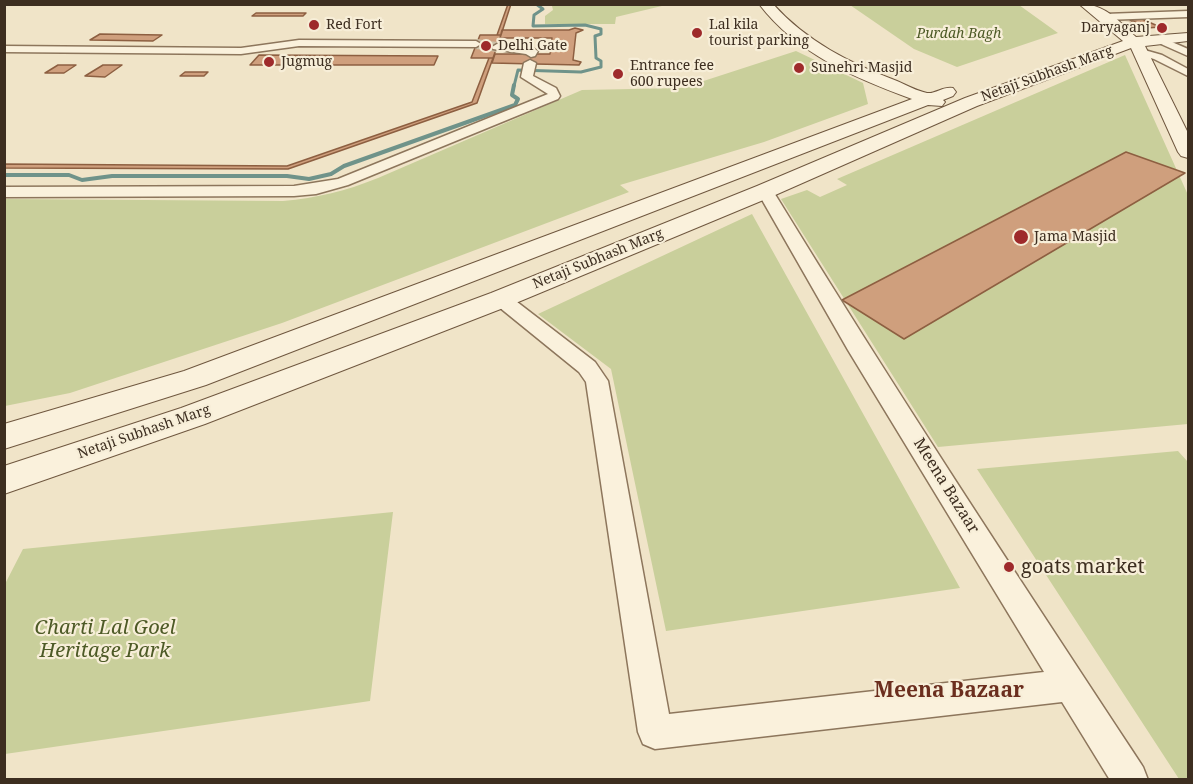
<!DOCTYPE html>
<style>
body{margin:0}
#map{position:relative;width:1193px;height:784px;overflow:hidden;background:#f0e4c8;font-family:"Noto Serif",serif}
canvas{display:block}
.frame{position:absolute;inset:0;border:6px solid #3d2e20;pointer-events:none}
</style>
<div id="map">
<canvas width="1193" height="784"></canvas>
<div class="frame"></div>
</div>
<script>
const c = document.querySelector('canvas').getContext('2d');
c.lineJoin = 'round';
function fill(path, color) { c.fillStyle = color; c.fill(path, 'evenodd'); }
function trace(path, color, width, dash) { c.strokeStyle = color; c.lineWidth = width; c.lineCap = dash ? 'butt' : 'round'; c.setLineDash(dash || []); c.stroke(path); }
function write(font, color, halo, rows, align = 'center') {
  c.font = font + ' "Noto Serif",serif'; c.lineWidth = 4.5; c.setLineDash([]); c.textBaseline = 'middle'; c.strokeStyle = halo; c.fillStyle = color; for (const [text, x, y, turn = 0] of rows) {
    c.save(); c.translate(x, y); c.rotate((+turn || 0) * Math.PI / 180); c.textAlign = isNaN(turn) ? turn : align; if (halo) c.strokeText(text, 0, 0); c.fillText(text, 0, 0); c.restore();
  }
}
fill(new Path2D(`
 M547 5V4L666 5 616 17 615 24H545V16L553 10 552 6Z
 M850 5H1019L1058 33 957 67 914 49Z
 M796 51 863 83 868 104 764 142 620 185 629 192 282 323 70 393 5 406V199L283 201C317 198 346 191 378 178L582 90 682 88Z
 M1125 55 1188 195V424L938 447 781 199 807 190 820 197 847 185 837 179Z
 M752 214 960 588 666 631 611 369 538 314Z
 M1178 451 1188 462V780L1179 779 977 469Z
 M393 512 370 701 5 754V584L23 549Z`), '#c9cf9b');
trace(new Path2D(`
 M514 86 518 70 581 72 601 67V61L596 58 595 36 601 34V29L585 25 533 26 534 15 543 9 536 4`), '#6f938a', 3);
trace(new Path2D(`
 M4 175H69L82 180 112 176H287L309 179 331 174 344 166 515 105 518 99 512 95 514 85`), '#6f938a', 4);
const building = new Path2D(`
 M508 4H511L501 35H497Z
 M256 13H306L303 16H252Z
 M1142 19 1160 27 1147 28 1130 20Z
 M1135 22 1149 29H1136L1123 23Z
 M575 28 583 30 576 33 573 60 581 62 579 65 492 63 495 54H550L552 38H500L502 30H569Z
 M100 34 162 35 153 41 90 40Z
 M480 35H501L493 58H471Z
 M259 55 438 56 434 65H250Z
 M489 58H493L477 103 288 169 4 168V164L287 166 472 102Z
 M58 65H76L64 73H45Z
 M103 65H122L105 77 85 76Z
 M185 72H208L204 76H180Z
 M1126 152 1185 173 904 339 842 300Z`);
fill(building, '#cf9f7d');
trace(building, '#8d5f41', 1.5);
trace(new Path2D(`
 M476 44 497 47`), '#ccc0a6', 10, [10, 5]);
const street = new Path2D(`
 M1188 11V17L1105 20 1100 17 1105 14Z
 M1165 39 1188 49V56L1161 44V40Z
 M299 40 476 41 481 44 476 47 299 46 241 54 4 52V46L241 48Z
 M497 44 532 48 538 51 535 56 531 57 526 54 493 49 492 47Z
 M1141 49 1162 55 1188 69V76L1154 59 1137 54 1135 52Z
 M530 60 536 63 533 76 556 88 560 96 558 99 348 185 316 194 294 196 4 197V187L294 186 338 179 548 94 521 77 524 63Z
 M765 186 773 191C892 386 1018 577 1143 767L1148 780H1110L1062 702 655 749 643 744 638 732 586 382 579 372 494 303 491 299 494 295H508L595 362 608 381 669 714 1044 672 848 350 757 191Z`);
const secondary = new Path2D(`
 M759 4H773C807 42 850 63 897 81 906 85 917 91 927 93 936 94 943 86 953 88L956 92 953 96 943 100 945 102 942 106 928 105 206 385 4 449V424L184 371 912 99C855 78 797 54 759 4Z
 M1079 4C1106 4 1117 20 1136 37L1188 33V41L1145 46 1188 133V158L1181 156 1178 152 1131 48 977 106 773 196 511 305 205 424 4 494V466L181 408 491 293 757 186 965 98 1123 41Z`);
trace(street, '#8d765c', 3);
trace(secondary, '#6f573f', 2);
fill(street, '#faf1dc');
fill(secondary, '#faf1dc');
for (const [x, y, r, color] of [
 [314,25,6,"#9e2a2b"],
 [1162,28,6,"#9e2a2b"],
 [697,33,6,"#9e2a2b"],
 [486,46,6,"#9e2a2b"],
 [269,62,6,"#9e2a2b"],
 [799,68,6,"#9e2a2b"],
 [618,74,6,"#9e2a2b"],
 [1021,237,8,"#9e2a2b"],
 [1009,567,6,"#9e2a2b"]
]) { const dot = new Path2D(); dot.arc(x, y, r, 0, 2 * Math.PI); c.fillStyle = color; c.fill(dot); trace(dot, '#f7eed8', 2); }
write('14px', '#3d2e20', '#f7eed8', [
 ["Red Fort",326,25],
 ["Lal kila",709,25],
 ["tourist parking",709,41],
 ["Daryaganj",1150,28,"right"],
 ["Delhi Gate",498,46],
 ["Jugmug",281,62],
 ["Entrance fee",630,66],
 ["600 rupees",630,82],
 ["Sunehri Masjid",811,68],
 ["Jama Masjid",1034,237]
], 'left');
write('italic 14px', '#4d5a26', '#f7eed8', [
 ["Purdah Bagh",959,34]
]);
write('14px', '#3d2e20', '#f7eed8', [
 ["Netaji Subhash Marg",1047,74,-20],
 ["Netaji Subhash Marg",598,259,-22],
 ["Netaji Subhash Marg",144,432,-19]
]);
write('16px', '#3d2e20', '#f7eed8', [
 ["Meena Bazaar",946,486,58]
]);
write('20px', '#3d2e20', '#f7eed8', [
 ["goats market",1021,567]
], 'left');
write('italic 20px', '#4d5a26', '#f7eed8', [
 ["Charti Lal Goel",105,628],
 ["Heritage Park",105,651]
]);
write('bold 21px', '#6b2e1e', '#f7eed8', [
 ["Meena Bazaar",949,691]
]);
</script>
